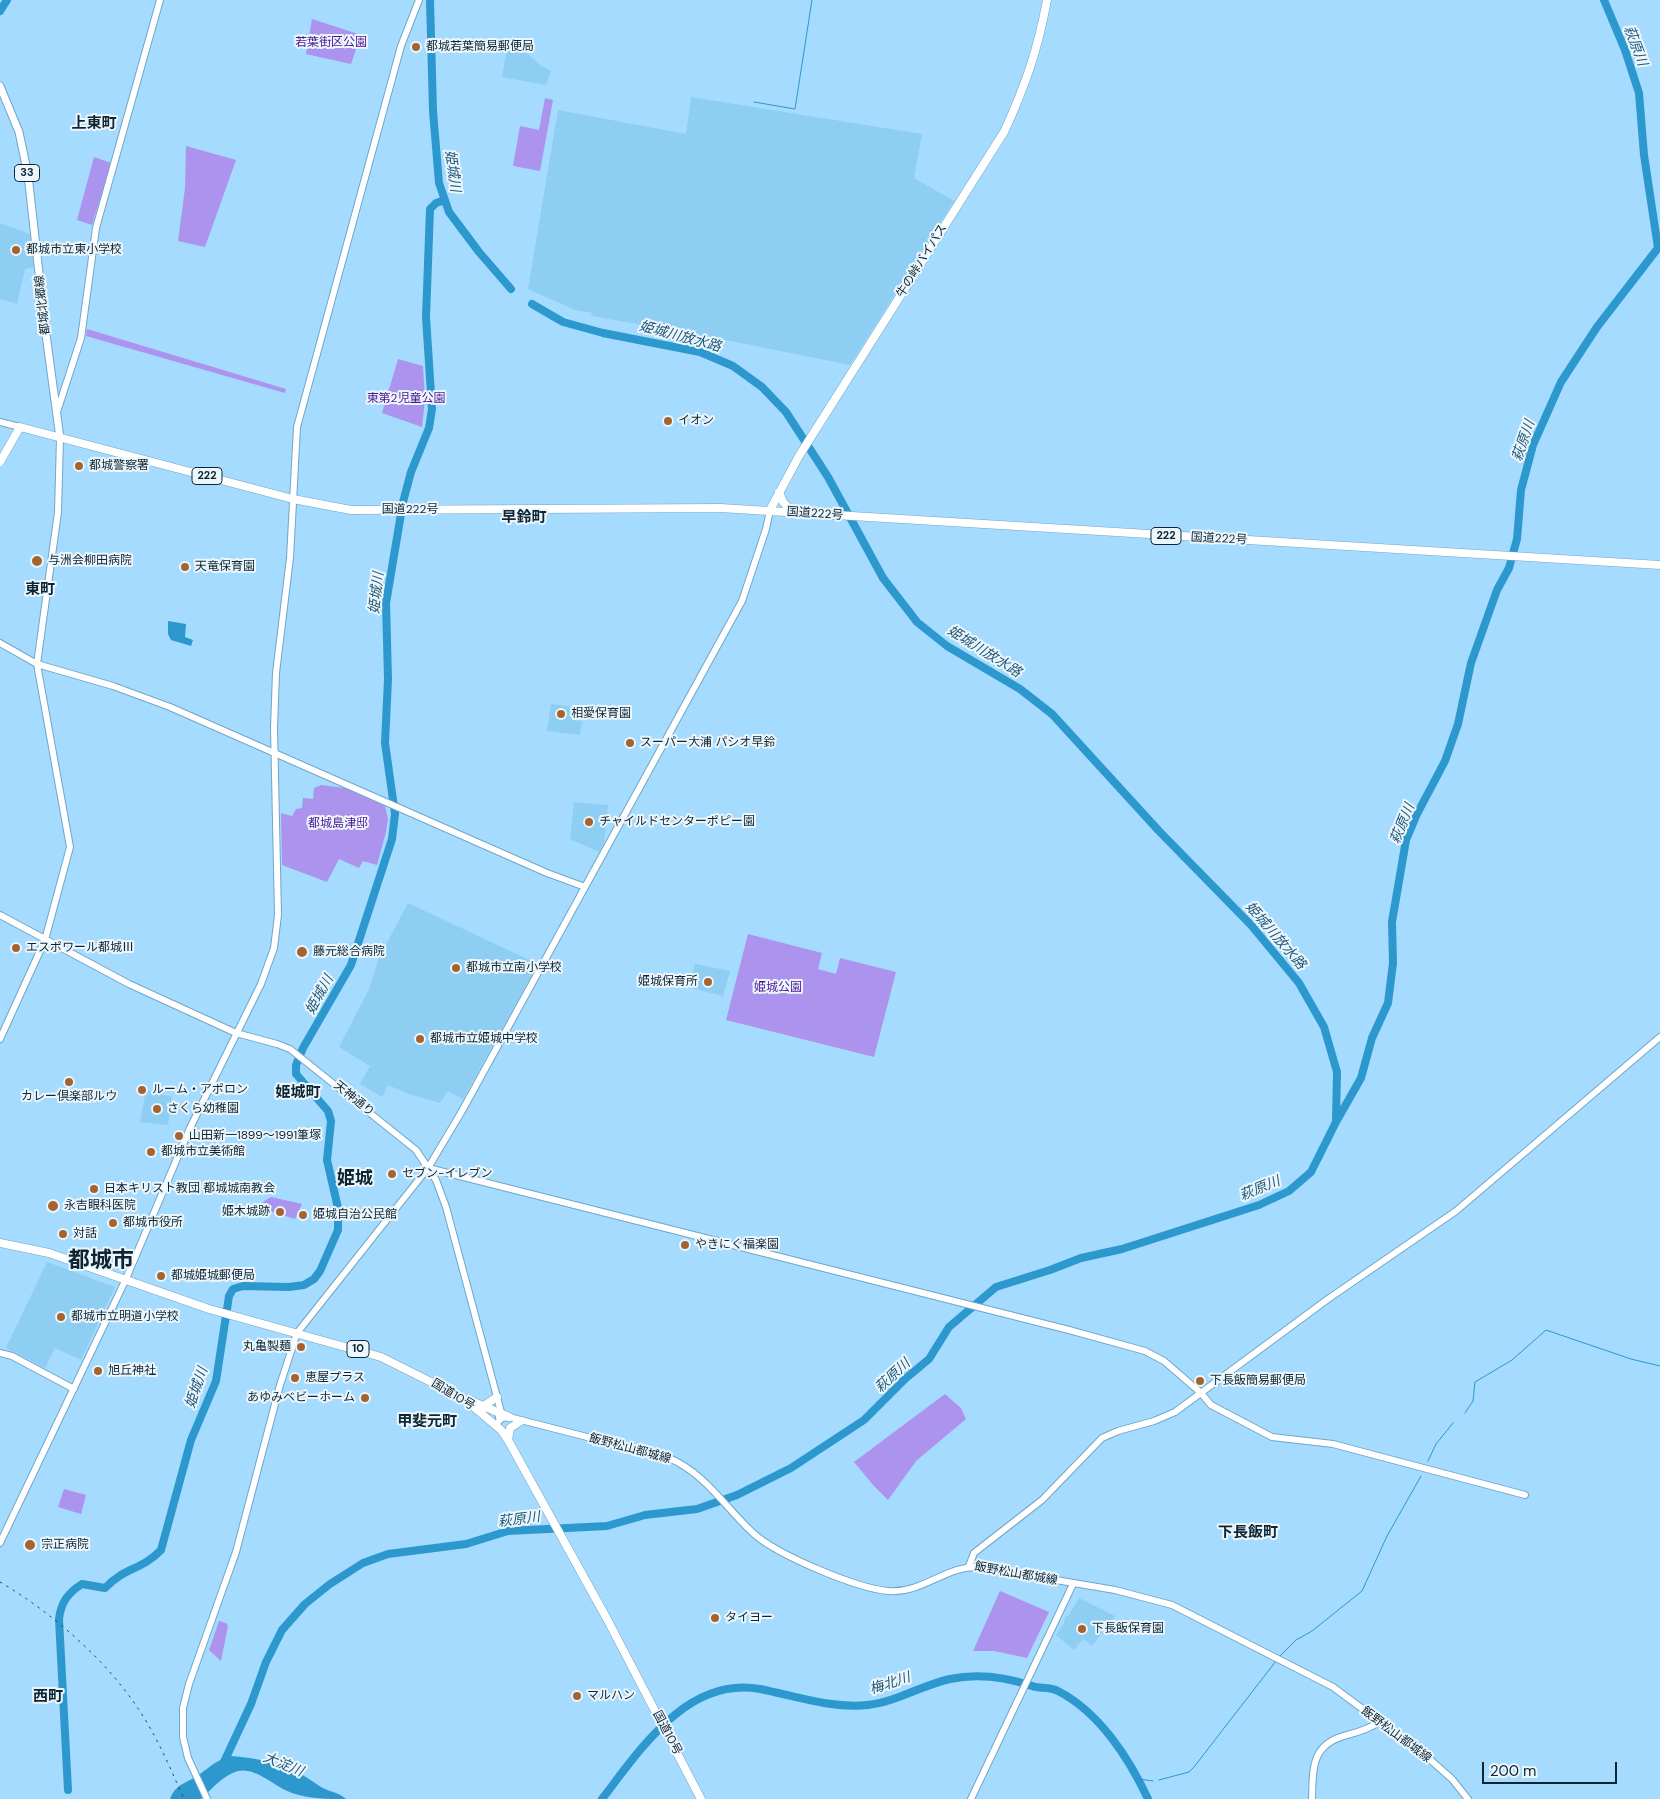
<!DOCTYPE html>
<meta charset="utf-8">
<style>
body{margin:0}
#map{position:relative;width:1660px;height:1799px;overflow:hidden;background:#a4dbfe;font-family:"DM Sans",sans-serif}
canvas{display:block}
.scale{position:absolute;left:1482px;top:1762px;width:135px;height:22px;box-sizing:border-box;border:2px solid #0f2632;border-top:0;padding-left:6px;font-size:15px;line-height:18px;white-space:nowrap;color:#0f2632;-webkit-text-stroke:4px #ebf6fd;paint-order:stroke}
</style>
<div id="map">
<canvas width="1660" height="1799"></canvas>
<div class="scale">200 m</div>
</div>
<script>
const c = document.querySelector('canvas').getContext('2d');
c.lineJoin = 'round';
function fill(path, color) { c.fillStyle = color; c.fill(path, 'evenodd'); }
function trace(path, color, width, dash) { c.strokeStyle = color; c.lineWidth = width; c.lineCap = dash ? 'butt' : 'round'; c.setLineDash(dash || []); c.stroke(path); }
function write(font, color, halo, rows, align = 'center') {
  c.font = font + ' "DM Sans","Noto Sans JP",sans-serif'; c.lineWidth = 4; c.setLineDash([]); c.textBaseline = 'middle'; c.strokeStyle = halo; c.fillStyle = color; for (const [text, x, y, turn = 0] of rows) {
    c.save(); c.translate(x, y); c.rotate((+turn || 0) * Math.PI / 180); c.textAlign = isNaN(turn) ? turn : align; if (halo) c.strokeText(text, 0, 0); c.fillText(text, 0, 0); c.restore();
  }
}
fill(new Path2D(`
 M508 43 523 50 540 65 551 71 546 85 502 77Z
 M691 97 922 134 914 178 954 201 850 365 696 334 591 316 592 313 575 310 528 289 558 110 686 134Z
 M0 223 30 234 34 267 25 269 17 304 0 299Z
 M551 704 574 707 573 720 582 721 580 735 547 731Z
 M574 802 608 805 604 843 599 852 570 839Z
 M408 903 538 964 463 1099 448 1091 440 1103 409 1094 388 1085 382 1097 360 1084 370 1066 339 1047 369 989 379 958Z
 M695 964 730 971 723 996 688 987Z
 M146 1090 172 1097 168 1125 140 1122Z
 M47 1262 115 1287 81 1360 55 1348 45 1368 6 1348Z
 M1079 1598 1115 1616 1092 1646 1083 1639 1074 1650 1056 1635 1064 1624 1065 1617 1069 1615Z`), '#8ecef3');
fill(new Path2D(`
 M312 19 361 35 351 64 306 54Z
 M545 98 553 100 540 171 513 166 520 126 539 130Z
 M186 146 236 160 205 247 178 241 185 188Z
 M94 157 111 163 92 225 77 220Z
 M87 329 286 389 285 393 86 336Z
 M398 359 423 366 425 399 422 427 382 413Z
 M321 785 345 788 385 806 388 819 386 832 377 865 363 861 359 868 339 859 327 882 282 865 281 813 292 816 296 809 302 808 303 798 313 799 314 788Z
 M748 934 822 953 818 969 836 974 840 958 896 972 874 1057 726 1020Z
 M271 1197 302 1204 295 1219 260 1208 264 1201Z
 M945 1394 961 1408 966 1419 916 1461 888 1500 873 1485 854 1462Z
 M64 1489 86 1495 81 1514 58 1507Z
 M1000 1591 1049 1612 1027 1658 994 1651H973Z
 M219 1621 226 1623 228 1626 221 1661 209 1650Z`), '#ac93ed');
fill(new Path2D(`
 M168 621 186 624 185 637 193 640 191 646 171 640 168 634Z
 M231 1756C265 1759 291 1765 318 1785 327 1792 338 1791 346 1799 327 1799 310 1799 292 1793 275 1787 256 1767 238 1771 223 1775 212 1789 201 1799H170C176 1783 188 1783 200 1774 211 1766 217 1760 231 1756Z`), '#2c98ce');
trace(new Path2D(`
 M754 102 795 109 812 0
 M1465 1413 1473 1401 1475 1382 1512 1360 1546 1330 1631 1359 1660 1366
 M1428 1461 1436 1444 1453 1423
 M1280 1656 1296 1640 1312 1631 1362 1591 1387 1536 1421 1476
 M1139 1779 1153 1781
 M1159 1780 1189 1772 1194 1767 1276 1661`), '#2c98ce', 1);
trace(new Path2D(`
 M430 0 433 111 439 183 449 212 479 252 511 289
 M0 11 7 0
 M532 304 563 322 603 333 700 352 733 366 762 387 786 412 828 477 883 578 917 622 947 646 1020 689 1052 714 1159 831 1251 925 1299 983 1324 1027 1337 1072 1336 1120
 M223 1764 251 1704 266 1662 282 1630 305 1604 330 1584 363 1563 388 1554 466 1544 508 1531 607 1526 645 1515 697 1509 737 1495 791 1468 864 1420 905 1379 929 1359 949 1327 996 1287 1050 1270 1081 1258 1122 1249 1259 1205 1289 1191 1311 1172 1336 1122 1361 1078 1372 1038 1388 1003 1393 963 1392 922 1406 840 1417 814 1445 761 1458 724 1471 663 1497 590 1509 568 1517 539 1521 490 1533 445 1561 382 1597 327 1658 248 1644 155 1639 93 1625 50 1604 0
 M68 1790 59 1619C61 1602 68 1593 82 1584L105 1588C125 1567 142 1570 161 1550L191 1440 216 1381 229 1296 233 1289 243 1286 289 1287 304 1285 314 1279 320 1271 338 1230V1208L327 1160 331 1121 328 1111 296 1074V1065L303 1048 351 965 392 839 395 814 385 743 388 679 386 603 403 502 411 472 429 428 432 409 426 317 430 209 436 203 445 200
 M602 1799C640 1750 687 1676 760 1689 795 1696 832 1709 868 1705 896 1702 922 1685 950 1679 979 1673 1005 1677 1032 1686 1040 1689 1049 1686 1058 1691 1099 1712 1129 1758 1148 1799`), '#2c98ce', 8);
const secondary = new Path2D(`
 M57 412 81 338 96 228 160 0
 M0 422 20 427
 M0 643 37 664 113 686 170 707 547 873 585 887
 M0 915 129 984 236 1033 277 1044 290 1049 416 1150 436 1180 446 1207 501 1412 499 1417
 M0 1039 45 940 70 847 37 664 58 512 60 438
 M428 1168 1069 1330 1145 1351 1164 1361 1201 1393 1211 1405 1272 1437 1333 1444 1525 1495
 M0 1353 12 1356 74 1389
 M495 1425 502 1418 509 1417 669 1458C706 1474 724 1506 753 1533 777 1555 856 1588 888 1591 922 1594 947 1565 979 1567L1115 1590 1172 1605 1333 1687 1426 1756 1452 1779 1468 1799
 M0 1543 125 1281 190 1128 261 984 274 948 278 915 274 728 276 673 290 558 297 427 401 46 419 0
 M969 1566 974 1553 1042 1500 1102 1438 1118 1431 1154 1421 1175 1412 1328 1299 1456 1211 1660 1037
 M207 1799 188 1758 183 1737V1708L189 1684 236 1552 280 1385 297 1333 428 1168 462 1111 742 601 766 529 770 510
 M971 1799 1073 1584
 M1312 1799C1313 1768 1311 1744 1347 1735 1359 1732 1369 1729 1379 1722`);
const primary = new Path2D(`
 M0 86 19 132 28 175 45 327 60 438`);
const highway = new Path2D(`
 M0 462 20 427 293 499 351 510 720 508 1660 565
 M779 492 783 502 794 513
 M770 510 799 456 1004 132C1025 87 1038 49 1047 0
 M0 1243 49 1253 209 1309 381 1357 463 1398 501 1430 508 1440 607 1619 701 1799
 M469 1400 509 1417
 M485 1405 497 1397
 M508 1440 510 1428 521 1421`);
trace(secondary, '#70a6c7', 8);
trace(primary, '#70a6c7', 9);
trace(highway, '#70a6c7', 9);
trace(secondary, '#fff', 6);
trace(primary, '#fff', 7);
trace(highway, '#fff', 8);
trace(new Path2D(`
 M0 1582C50 1611 105 1659 137 1707 157 1736 170 1768 184 1799`), '#294656', 1, [2.5, 5]);
for (const [x, y, r, color] of [
 [416,47,5,"#a56330"],
 [16,250,5,"#a56330"],
 [668,421,5,"#a56330"],
 [79,466,5,"#a56330"],
 [37,561,6,"#a56330"],
 [185,567,5,"#a56330"],
 [561,714,5,"#a56330"],
 [630,743,5,"#a56330"],
 [589,822,5,"#a56330"],
 [16,948,5,"#a56330"],
 [302,952,6,"#a56330"],
 [456,968,5,"#a56330"],
 [708,982,5,"#a56330"],
 [420,1039,5,"#a56330"],
 [69,1082,5,"#a56330"],
 [142,1090,5,"#a56330"],
 [157,1109,5,"#a56330"],
 [179,1136,5,"#a56330"],
 [151,1152,5,"#a56330"],
 [392,1174,5,"#a56330"],
 [94,1189,5,"#a56330"],
 [53,1206,6,"#a56330"],
 [280,1212,5,"#a56330"],
 [303,1215,5,"#a56330"],
 [113,1223,5,"#a56330"],
 [63,1234,5,"#a56330"],
 [685,1245,5,"#a56330"],
 [161,1276,5,"#a56330"],
 [61,1317,5,"#a56330"],
 [301,1347,5,"#a56330"],
 [98,1371,5,"#a56330"],
 [295,1378,5,"#a56330"],
 [1200,1381,5,"#a56330"],
 [365,1398,5,"#a56330"],
 [30,1545,6,"#a56330"],
 [715,1618,5,"#a56330"],
 [1082,1629,5,"#a56330"],
 [577,1696,5,"#a56330"]
]) { const dot = new Path2D(); dot.arc(x, y, r, 0, 2 * Math.PI); c.fillStyle = color; c.fill(dot); trace(dot, '#ebf6fd', 2); }
for (const [x, y, w] of [
 [27,173,25],
 [207,476,30],
 [1166,536,30],
 [358,1349,22]
]) { const box = new Path2D(); box.roundRect(x - w / 2, y - 8.5, w, 17, 4); c.fillStyle = '#ebf6fd'; c.fill(box); trace(box, '#0f2632', 1); }
write('bold 11px', '#0f2632', null, [
 ["33",27,173],
 ["222",207,476],
 ["222",1166,536],
 ["10",358,1349]
]);
write('12px', '#4e1695', '#ebf6fd', [
 ["若葉街区公園",331,43],
 ["東第2児童公園",406,399],
 ["都城島津邸",338,824],
 ["姫城公園",778,988]
]);
write('12px', '#0f2632', '#ebf6fd', [
 ["都城若葉簡易郵便局",426,47],
 ["都城市立東小学校",26,250],
 ["イオン",678,421],
 ["都城警察署",89,466],
 ["与洲会柳田病院",48,561],
 ["天竜保育園",195,567],
 ["相愛保育園",571,714],
 ["スーパー大浦 パシオ早鈴",640,743],
 ["チャイルドセンターポピー園",599,822],
 ["エスポワール都城Ⅲ",26,948],
 ["藤元総合病院",313,952],
 ["都城市立南小学校",466,968],
 ["姫城保育所",698,982,"right"],
 ["都城市立姫城中学校",430,1039],
 ["ルーム・アポロン",152,1090],
 ["カレー倶楽部ルウ",69,1097,"center"],
 ["さくら幼稚園",167,1109],
 ["山田新一1899～1991筆塚",189,1136],
 ["都城市立美術館",161,1152],
 ["セブン-イレブン",402,1174],
 ["日本キリスト教団 都城城南教会",104,1189],
 ["永吉眼科医院",64,1206],
 ["姫木城跡",270,1212,"right"],
 ["姫城自治公民館",313,1215],
 ["都城市役所",123,1223],
 ["対話",73,1234],
 ["やきにく福楽園",695,1245],
 ["都城姫城郵便局",171,1276],
 ["都城市立明道小学校",71,1317],
 ["丸亀製麺",291,1347,"right"],
 ["旭丘神社",108,1371],
 ["恵屋プラス",305,1378],
 ["下長飯簡易郵便局",1210,1381],
 ["あゆみベビーホーム",355,1398,"right"],
 ["宗正病院",41,1545],
 ["タイヨー",725,1618],
 ["下長飯保育園",1092,1629],
 ["マルハン",587,1696]
], 'left');
write('12px', '#0f2632', '#ebf6fd', [
 ["牛の峠バイパス",922,261,-58],
 ["都城北郷線",43,305,-96],
 ["国道222号",410,510],
 ["国道222号",815,514,4],
 ["国道222号",1219,539,3],
 ["天神通り",354,1099,39],
 ["国道10号",453,1395,31],
 ["飯野松山都城線",630,1449,15],
 ["飯野松山都城線",1016,1574,10],
 ["国道10号",667,1733,62],
 ["飯野松山都城線",1396,1735,37]
]);
write('italic 14px', '#245a77', '#ebf6fd', [
 ["萩原川",1635,46,69],
 ["姫城川",452,171,82],
 ["姫城川放水路",680,337,15],
 ["萩原川",1524,441,-71],
 ["姫城川",377,593,-84],
 ["姫城川放水路",984,652,32],
 ["萩原川",1403,824,-68],
 ["姫城川放水路",1275,936,49],
 ["姫城川",320,995,-61],
 ["萩原川",1260,1189,-23],
 ["萩原川",893,1376,-43],
 ["姫城川",197,1388,-71],
 ["萩原川",519,1520,-7],
 ["梅北川",890,1684,-18],
 ["大淀川",283,1765,22]
]);
write('bold 15px', '#0f2632', '#ebf6fd', [
 ["上東町",94,124],
 ["早鈴町",524,518],
 ["東町",40,590],
 ["姫城町",298,1093],
 ["甲斐元町",427,1422],
 ["下長飯町",1248,1533],
 ["西町",48,1697]
]);
write('bold 18px', '#0f2632', '#ebf6fd', [
 ["姫城",355,1179]
]);
write('bold 22px', '#0f2632', '#ebf6fd', [
 ["都城市",101,1261]
]);
</script>
